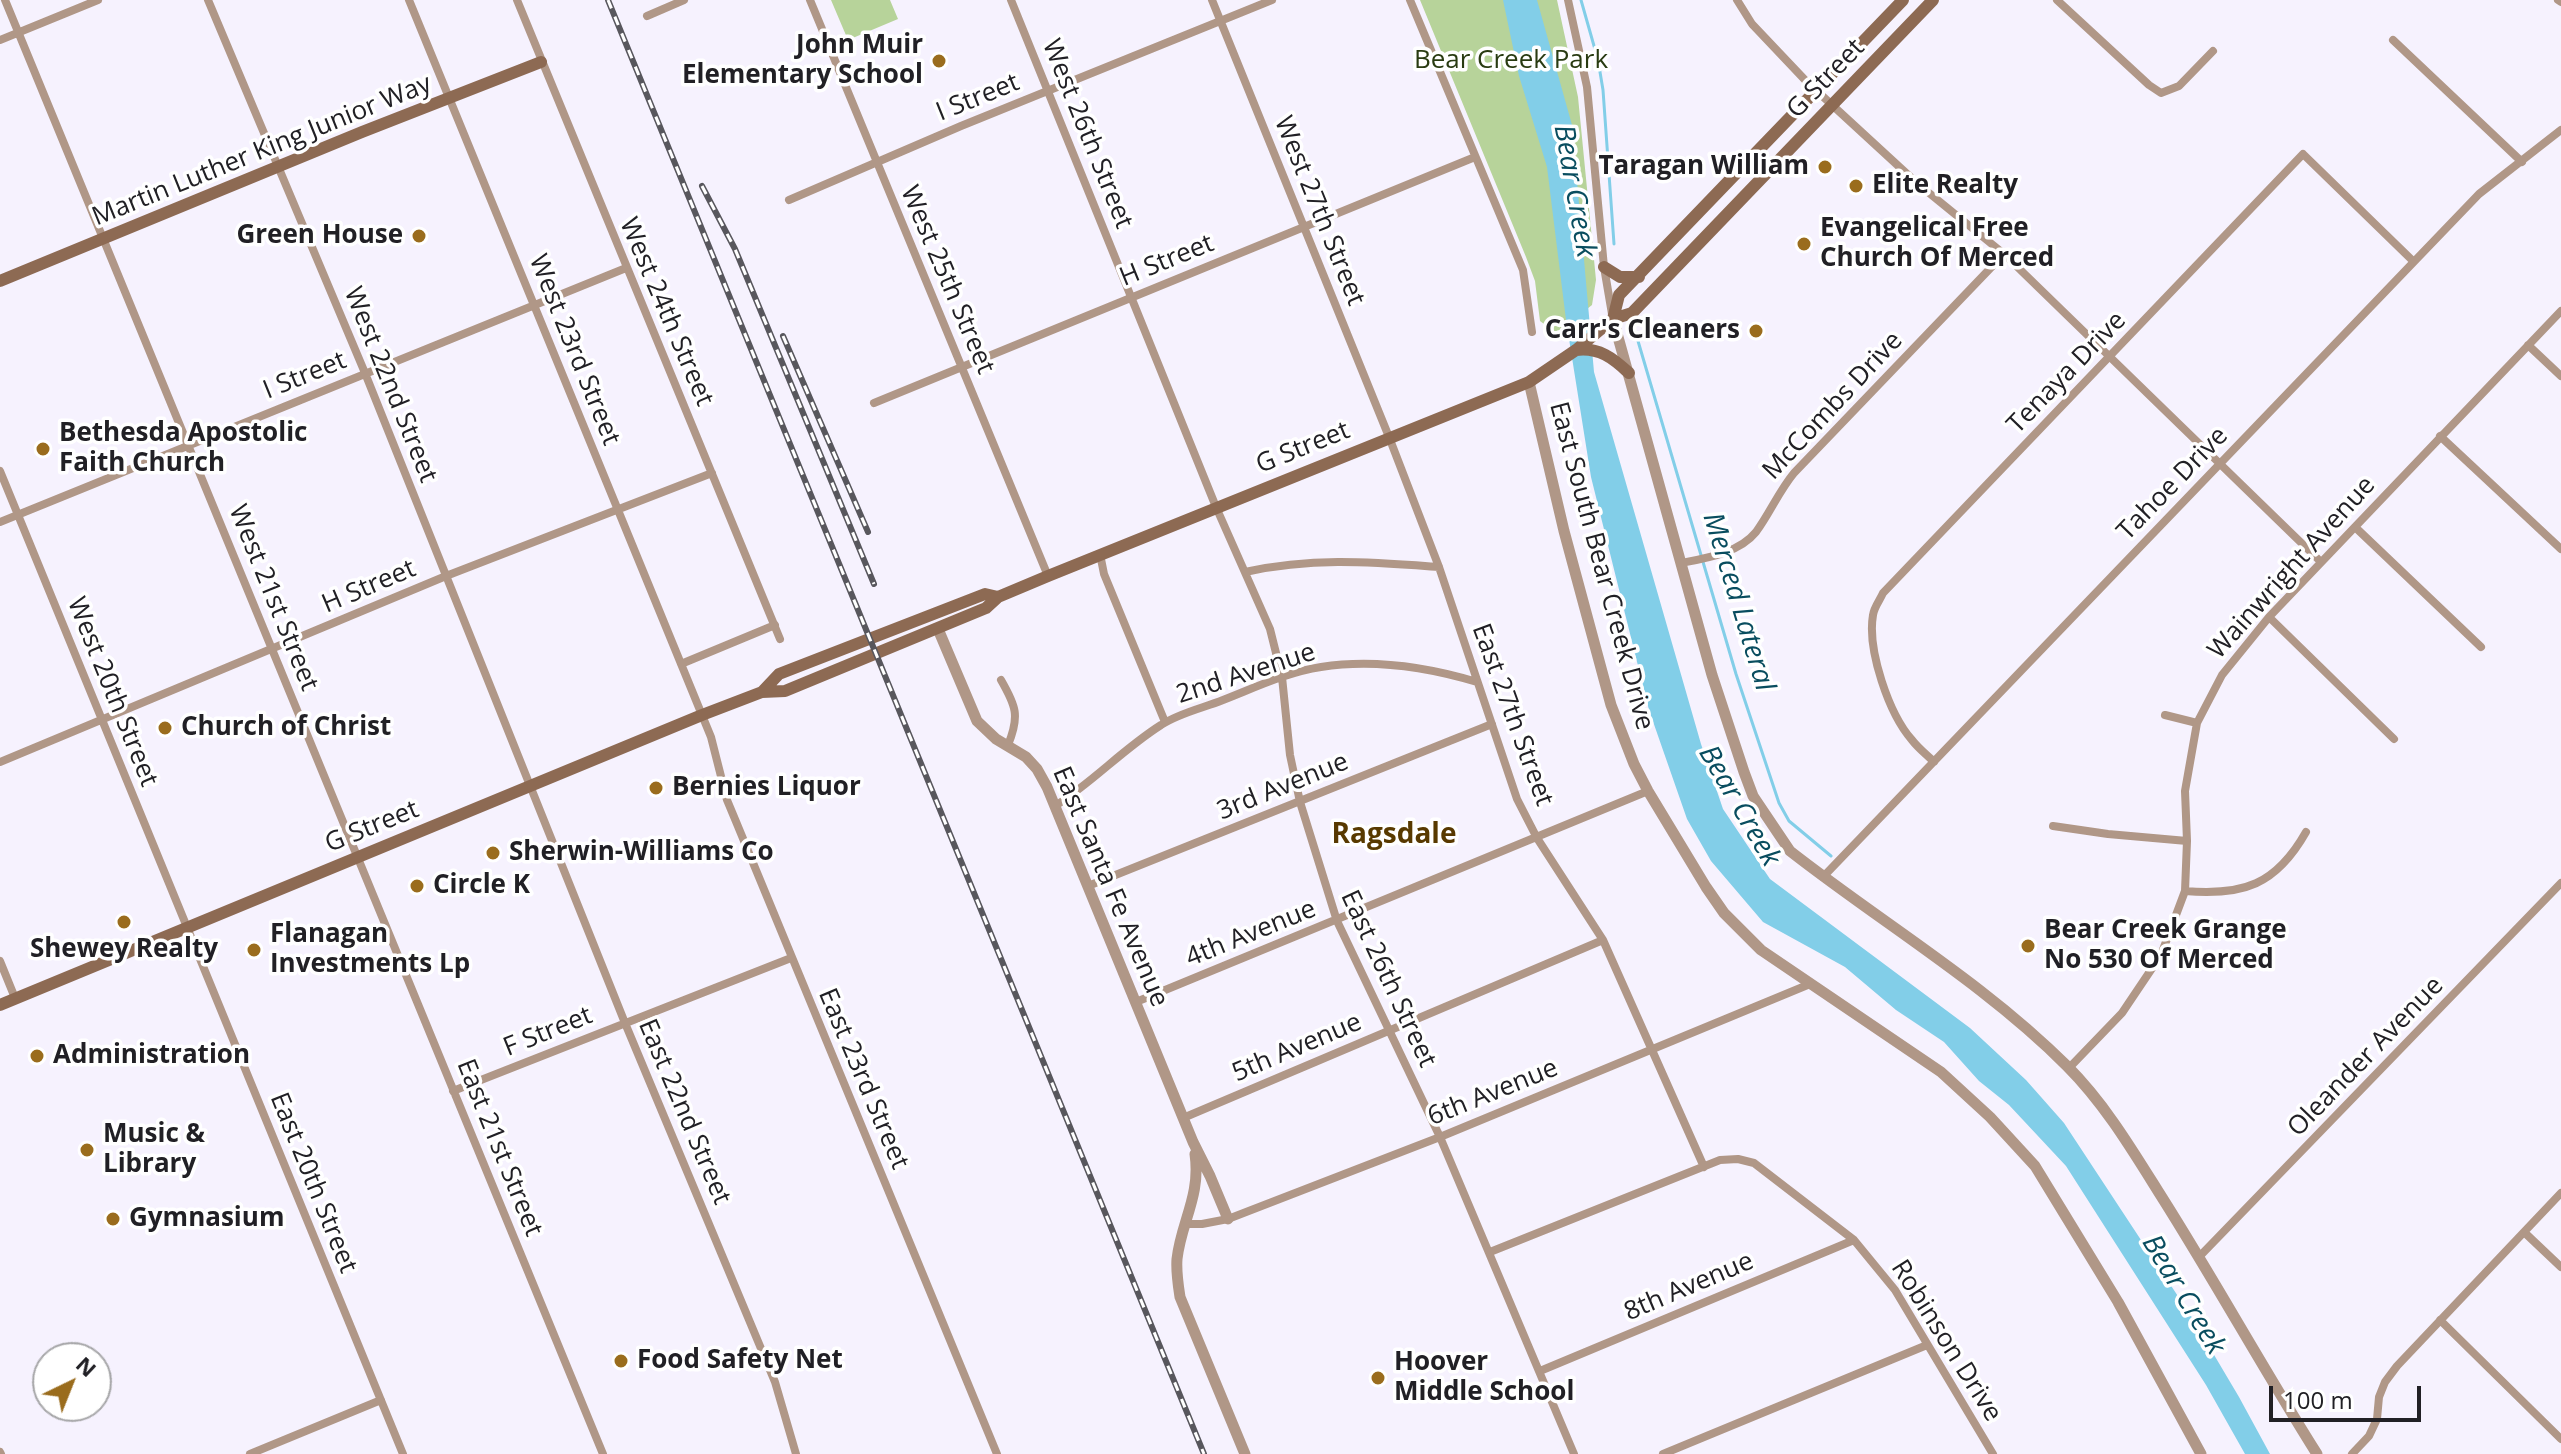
<!DOCTYPE html>
<style>
body{margin:0}
#map{position:relative;width:2561px;height:1454px;overflow:hidden;background:#f6f2fe;font-family:"Open Sans",sans-serif}
canvas{display:block}
.north{position:absolute;left:32px;top:1342px;width:80px;height:80px;box-sizing:border-box;background:#fff;border:2px solid #a6a6a8;border-radius:50%;rotate:43deg;font-size:22px;font-weight:700;line-height:32px;text-align:center;color:#212025}
.north::after{content:'';display:block;margin:auto;width:28px;height:36px;background:#9a6c1d;clip-path:polygon(50% 0,100% 100%,50% 72%,0 100%)}
.scale{position:absolute;left:2269px;top:1386px;width:152px;height:36px;box-sizing:border-box;border:4px solid #212025;border-top:0;padding-left:10px;font-size:24px;line-height:28px;white-space:nowrap;color:#212025;-webkit-text-stroke:6px #fff;paint-order:stroke}
</style>
<div id="map">
<canvas width="2561" height="1454"></canvas>
<div class="north">N</div>
<div class="scale">100 m</div>
</div>
<script>
const c = document.querySelector('canvas').getContext('2d');
c.lineJoin = 'round';
function fill(path, color) { c.fillStyle = color; c.fill(path, 'evenodd'); }
function trace(path, color, width, dash) { c.strokeStyle = color; c.lineWidth = width; c.lineCap = dash ? 'butt' : 'round'; c.setLineDash(dash || []); c.stroke(path); }
function write(font, color, halo, rows, align = 'center') {
  c.font = font + ' "Open Sans",sans-serif'; c.lineWidth = 7; c.setLineDash([]); c.textBaseline = 'middle'; c.strokeStyle = halo; c.fillStyle = color; for (const [text, x, y, turn = 0] of rows) {
    c.save(); c.translate(x, y); c.rotate((+turn || 0) * Math.PI / 180); c.textAlign = isNaN(turn) ? turn : align; if (halo) c.strokeText(text, 0, 0); c.fillText(text, 0, 0); c.restore();
  }
}
fill(new Path2D(`
 M831 0H890L898 19 848 40Z
 M1420 0H1557L1578 97 1596 280 1592 305 1548 340C1549 331 1548 326 1540 321L1535 281 1526 257Z`), '#b7d39a');
fill(new Path2D(`
 M1503 0H1537L1572 125 1594 372 1701 744 1723 809 1770 879 1970 1028 2026 1080 2064 1123 2191 1316 2239 1397 2270 1454H2245L2206 1385 2066 1166 2009 1105 1979 1081 1944 1042 1896 1010 1845 967 1763 922 1711 861 1687 819 1649 710 1591 477 1566 320 1547 167 1519 76Z`), '#82cee8');
trace(new Path2D(`
 M1581 0 1598 60 1603 90 1614 244
 M1638 341 1736 674 1779 803 1789 821 1831 856`), '#82cee8', 3);
trace(new Path2D(`
 M5 0 603 1454
 M208 0 365 373 625 1023 775 1382 796 1454
 M409 0 711 737 727 800 737 824 997 1454
 M517 0 780 639
 M810 0 1048 576
 M1011 0 1216 507 1270 629 1282 677 1290 755 1300 802 1337 921 1440 1137 1574 1454
 M1212 0 1389 437 1439 567 1517 799 1537 838 1603 940 1704 1167
 M1410 0 1523 270 1532 332
 M1568 0 1587 87 1604 267 1612 314
 M1737 0 1752 24 1806 81 1918 184 2004 254 2321 562
 M2057 0 2149 85 2161 93 2179 86 2213 51
 M2558 0 2561 2
 M647 16 684 0
 M0 40 98 0
 M2393 40 2522 162
 M789 200 961 126 1272 0
 M2528 345 2561 376
 M874 403 1475 157
 M2440 436 2561 549
 M0 471 403 1454
 M0 522 626 268
 M2355 527 2481 647
 M1100 554 1104 574 1165 722
 M1681 563C1707 558 1739 553 1756 532 1770 513 1779 491 1794 473L2004 254
 M1245 572C1313 557 1370 562 1439 567
 M2269 617 2394 739
 M681 664 775 625
 M1001 680C1016 706 1020 716 1008 745
 M2165 715 2197 723
 M0 762 446 576 712 473
 M1934 762C1927 755 1918 748 1912 740 1889 714 1867 650 1873 615 1874 607 1880 600 1883 593L2303 154 2413 261
 M1055 806C1093 782 1123 749 1161 725 1179 713 1203 708 1223 700 1254 688 1287 672 1321 667 1372 659 1427 667 1477 682
 M2053 826 2108 834 2187 841
 M1823 877 2479 194 2561 130
 M1088 886 1492 724
 M2185 891C2243 896 2276 885 2306 832
 M0 961 15 998
 M1136 1002 1648 791
 M2069 1068 2122 1013 2161 955 2185 891 2187 841 2185 791 2197 723 2222 675 2269 617 2561 311
 M453 1091 791 958
 M1183 1118 1603 940
 M1187 1224H1202L1228 1219 1440 1137 1810 984
 M2524 1232 2561 1267
 M1490 1252 1720 1160 1738 1159 1754 1163 1854 1240 1895 1290 1993 1454
 M2199 1257 2561 883
 M2440 1320 2561 1439
 M1540 1371 1854 1240
 M0 1452 1 1454
 M250 1454 381 1400
 M1663 1454 1927 1345
 M2352 1454 2369 1436 2377 1419 2379 1397 2385 1382 2397 1366 2561 1193`), '#b09787', 8);
trace(new Path2D(`
 M1613 319 1712 675 1744 772 1753 796 1790 851C1882 923 1984 983 2067 1066 2106 1105 2134 1153 2163 1199 2216 1283 2264 1370 2317 1454
 M1529 382 1564 531 1611 705 1634 764 1648 791 1706 887 1724 913 1761 950 1941 1072 1990 1117 2035 1166 2118 1302 2201 1454
 M938 629 977 721 996 739 1026 757 1037 769 1047 787 1193 1142 1210 1176 1228 1219
 M1195 1154C1201 1196 1181 1222 1177 1259 1176 1272 1178 1284 1180 1297L1245 1454`), '#b09787', 11);
trace(new Path2D(`
 M1604 267 1620 277H1639
 M0 281 362 132 541 62
 M1613 319 1619 295 1903 0
 M1576 350C1599 347 1613 358 1629 373
 M762 692 779 674 985 594 998 597
 M0 1005 702 715 762 692 785 691 986 608 998 597 1048 576 1529 382 1576 350 1613 319 1632 313 1933 0`), '#8d6a53', 12);
const rail = new Path2D(`
 M608 0 1204 1454
 M702 186 735 249 874 584
 M783 336 868 532`);
trace(rail, '#58575d', 6);
trace(rail, '#fff', 3, [9]);
for (const [x, y, r, color] of [
 [939,61,8,"#9a6c1d"],
 [1825,167,8,"#9a6c1d"],
 [1856,186,8,"#9a6c1d"],
 [419,236,8,"#9a6c1d"],
 [1804,244,8,"#9a6c1d"],
 [1756,331,8,"#9a6c1d"],
 [43,449,8,"#9a6c1d"],
 [165,728,8,"#9a6c1d"],
 [656,788,8,"#9a6c1d"],
 [493,853,8,"#9a6c1d"],
 [417,886,8,"#9a6c1d"],
 [124,922,8,"#9a6c1d"],
 [2028,946,8,"#9a6c1d"],
 [254,950,8,"#9a6c1d"],
 [37,1056,8,"#9a6c1d"],
 [87,1150,8,"#9a6c1d"],
 [113,1219,8,"#9a6c1d"],
 [621,1361,8,"#9a6c1d"],
 [1378,1378,8,"#9a6c1d"]
]) { const dot = new Path2D(); dot.arc(x, y, r, 0, 2 * Math.PI); c.fillStyle = color; c.fill(dot); trace(dot, '#fff', 3); }
write('bold 26px', '#212025', '#fff', [
 ["John Muir",923,46,"right"],
 ["Elementary School",923,76,"right"],
 ["Taragan William",1809,167,"right"],
 ["Elite Realty",1872,186],
 ["Evangelical Free",1820,229],
 ["Church Of Merced",1820,259],
 ["Green House",403,236,"right"],
 ["Carr's Cleaners",1740,331,"right"],
 ["Bethesda Apostolic",59,434],
 ["Faith Church",59,464],
 ["Church of Christ",181,728],
 ["Bernies Liquor",672,788],
 ["Sherwin-Williams Co",509,853],
 ["Circle K",433,886],
 ["Bear Creek Grange",2044,931],
 ["No 530 Of Merced",2044,961],
 ["Flanagan",270,935],
 ["Investments Lp",270,965],
 ["Shewey Realty",124,950,"center"],
 ["Administration",53,1056],
 ["Music &",103,1135],
 ["Library",103,1165],
 ["Gymnasium",129,1219],
 ["Food Safety Net",637,1361],
 ["Hoover",1394,1363],
 ["Middle School",1394,1393]
], 'left');
write('26px', '#293b12', '#fff', [
 ["Bear Creek Park",1511,61]
]);
write('26px', '#212025', '#fff', [
 ["G Street",1826,79,-46],
 ["I Street",978,98,-22],
 ["West 26th Street",1087,134,68],
 ["Martin Luther King Junior Way",262,151,-22],
 ["West 27th Street",1319,211,68],
 ["H Street",1167,261,-22],
 ["West 25th Street",947,280,67],
 ["West 24th Street",666,312,67],
 ["West 23rd Street",574,350,68],
 ["Tenaya Drive",2067,373,-46],
 ["I Street",305,376,-22],
 ["West 22nd Street",390,385,68],
 ["McCombs Drive",1833,406,-47],
 ["G Street",1303,448,-22],
 ["Tahoe Drive",2173,484,-46],
 ["East South Bear Creek Drive",1601,566,75],
 ["Wainwright Avenue",2292,568,-48],
 ["H Street",369,587,-23],
 ["West 21st Street",273,598,68],
 ["2nd Avenue",1246,674,-18],
 ["West 20th Street",112,692,68],
 ["East 27th Street",1512,715,70],
 ["3rd Avenue",1283,787,-22],
 ["G Street",372,827,-22],
 ["East Santa Fe Avenue",1110,887,67],
 ["4th Avenue",1251,934,-22],
 ["East 26th Street",1388,979,65],
 ["F Street",548,1032,-22],
 ["5th Avenue",1297,1048,-23],
 ["Oleander Avenue",2366,1057,-46],
 ["East 23rd Street",863,1079,67],
 ["6th Avenue",1493,1093,-22],
 ["East 22nd Street",684,1112,67],
 ["East 21st Street",499,1148,68],
 ["East 20th Street",313,1183,68],
 ["8th Avenue",1689,1287,-23],
 ["Robinson Drive",1946,1341,58]
]);
write('italic 28px', '#094d5f', '#fff', [
 ["Bear Creek",1574,191,80],
 ["Merced Lateral",1738,602,73],
 ["Bear Creek",1739,806,60],
 ["Bear Creek",2183,1295,59]
]);
write('bold 28px', '#583900', '#fff', [
 ["Ragsdale",1394,835]
]);
</script>
